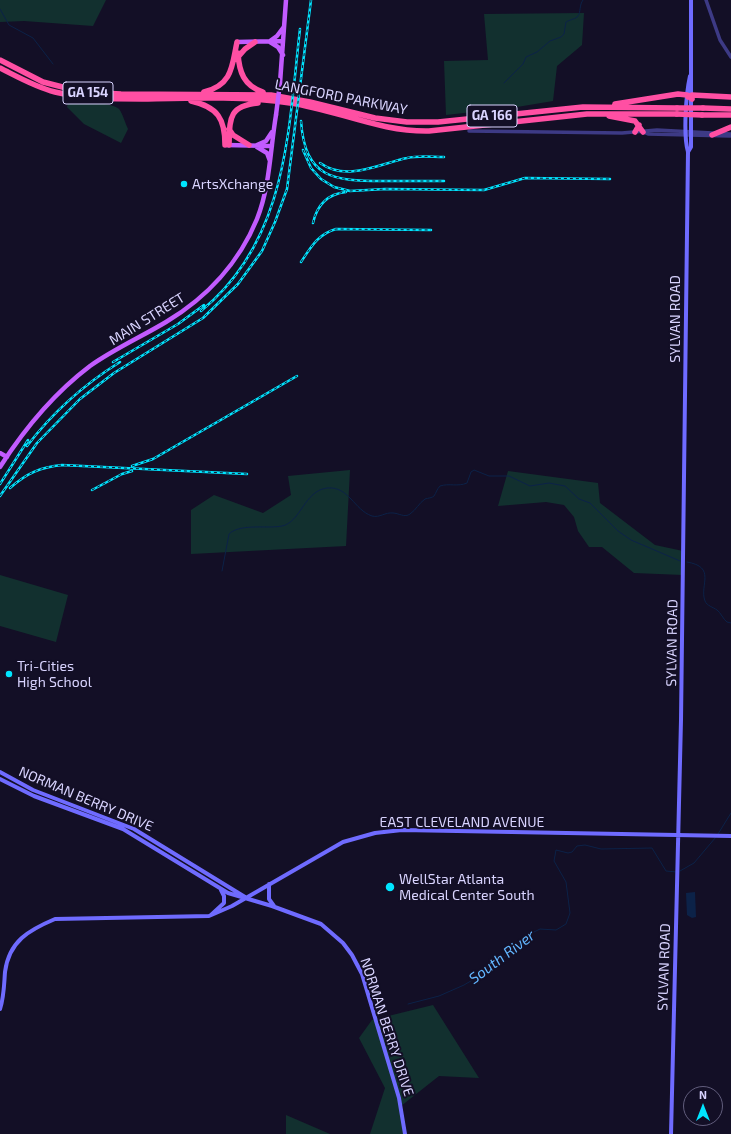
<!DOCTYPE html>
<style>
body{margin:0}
#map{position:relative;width:731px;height:1134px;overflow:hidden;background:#130f26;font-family:"Exo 2",sans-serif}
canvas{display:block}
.north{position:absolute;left:683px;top:1086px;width:40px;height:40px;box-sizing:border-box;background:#130f26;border:1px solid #625e7d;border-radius:50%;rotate:0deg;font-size:11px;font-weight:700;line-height:16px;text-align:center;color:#d9d4ff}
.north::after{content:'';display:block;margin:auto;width:14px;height:18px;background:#00e5ff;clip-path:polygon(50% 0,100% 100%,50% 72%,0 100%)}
</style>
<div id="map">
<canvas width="731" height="1134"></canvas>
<div class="north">N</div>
</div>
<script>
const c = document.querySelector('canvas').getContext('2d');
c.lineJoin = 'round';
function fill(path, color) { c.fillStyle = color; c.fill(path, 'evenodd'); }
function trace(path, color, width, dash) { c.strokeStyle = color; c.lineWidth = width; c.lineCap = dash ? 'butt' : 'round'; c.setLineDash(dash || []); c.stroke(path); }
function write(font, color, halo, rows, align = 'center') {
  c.font = font + ' "Exo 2",sans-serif'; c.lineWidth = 4; c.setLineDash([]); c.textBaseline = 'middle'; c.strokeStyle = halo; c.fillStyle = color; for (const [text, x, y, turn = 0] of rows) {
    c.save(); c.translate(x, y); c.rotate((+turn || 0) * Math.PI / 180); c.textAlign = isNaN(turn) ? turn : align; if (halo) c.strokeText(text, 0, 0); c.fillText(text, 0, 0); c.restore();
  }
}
fill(new Path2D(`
 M0 0H106L93 26 24 21 0 22Z
 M584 13 582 45 557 66 553 101 517 107 446 115 444 61 488 60 484 14Z
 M69 99C79 101 114 103 119 109 123 114 125 123 128 129L121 143 84 124 67 107Z
 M350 470 346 546 191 554V510L214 495 263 513 291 495 288 476Z
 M508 471 598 483 600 503 655 545 683 551V575L634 573 602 547H589L578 531 574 517 564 505 546 502 498 506Z
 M0 575 68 595 56 642 0 626Z
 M433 1005 479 1078 439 1076 401 1106 403 1134H370L385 1088 359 1038 372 1020Z
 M286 1115 330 1134H286Z`), '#12302f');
fill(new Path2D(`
 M695 892 696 917 692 918 687 915 686 893Z`), '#0c2248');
trace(new Path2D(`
 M0 9 9 25 33 38 53 64
 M504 83 523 64 526 57 537 52 550 41 561 37 564 34 566 22C569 20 576 19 578 16 581 12 579 5 583 0
 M687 562C717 567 699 585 705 601 707 606 713 607 717 610 721 613 723 619 727 622L731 623
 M222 571 229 534C240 523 268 529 282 526 301 522 304 491 327 488 349 486 354 510 372 516 380 518 385 512 393 513 398 513 405 518 410 514 416 510 419 503 425 499 428 498 432 498 434 496 436 493 437 489 440 486 449 483 458 487 467 483L471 472 474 470 489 476H509L530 486 549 483 565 486 579 499 590 503 618 531 631 540 680 561
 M718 834 731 813
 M680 871 694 863 716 837
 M408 1004 439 996 464 985 491 969 530 934 540 929 556 930 566 924 570 913 566 882 554 861 556 850 568 853 572 852 577 846 585 845 601 849 652 848 666 871 677 872`), '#0c2248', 1);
trace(new Path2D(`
 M706 0 720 40 731 57
 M469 131 622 133 657 130 731 134
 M643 132 648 134 730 136`), '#3d3a85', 3.5);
trace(new Path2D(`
 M688 152 691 147V0
 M0 772 33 790 134 829 245 897
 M0 779 34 796 123 829 228 893 272 906 321 924 343 943 352 955 362 974 399 1098 405 1134
 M269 884V899L274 906
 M211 915 224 903V896L221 890
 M0 1009C4 997 4 985 5 972 9 941 29 930 55 919L209 916 232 906 343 842 375 833 402 830 731 836
 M671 1134 681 720 688 152C683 135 686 94 690 76`), '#6f6bff', 4);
trace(new Path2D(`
 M270 41 277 36 283 28
 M237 42 283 41
 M270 42 278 47 283 55
 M280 83 286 0
 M226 145 272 146
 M257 145 266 141 272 132
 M257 147 267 153 270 161
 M0 453 7 457
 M0 467C25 428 53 394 90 366 114 349 141 337 166 322 206 298 239 263 257 219 270 186 270 151 276 115`), '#c25bff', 4.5);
trace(new Path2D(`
 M238 53C239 72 244 86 263 92
 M238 57 245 49 255 42
 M0 60 43 82 82 92 121 94 271 95 310 102 375 118 407 122H438L583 107 677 108
 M0 68C18 77 35 87 55 92 84 99 113 99 142 99 191 98 242 96 290 103 338 110 380 132 429 131L587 114H677
 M204 92C233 85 232 65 237 42
 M688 97 692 95 731 97
 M191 101C218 107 225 119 225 145
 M615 104 678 94 687 95 692 99
 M703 108 731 109
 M702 115H731
 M609 116 635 121 643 132
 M229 129 233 135 249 145
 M635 132 639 125
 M712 135 731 127
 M229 145C230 119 228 106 258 103`), '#ff4fa3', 5.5);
const rail = new Path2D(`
 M301 121C305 179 334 181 383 181 404 181 424 181 444 181
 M303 150 311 168 321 179 334 187 350 191 385 189 484 190 525 178 610 179
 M320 163C347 182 379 164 407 158 419 155 432 157 444 157
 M313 223C317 205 327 194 346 192
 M301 262C311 247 318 234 336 229L431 230
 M201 311C288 240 288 131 300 29
 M113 362 178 324 204 305
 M27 446C53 412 83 385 120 362
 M132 466 153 459 297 376
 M0 484 28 440
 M10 488C27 473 41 467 62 465L247 474
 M92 490 122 474 132 471
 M0 496 37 443 80 399 114 373 203 318 238 284 262 251 275 222 287 189 311 0`);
trace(rail, '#00e5ff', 2.5);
trace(rail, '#130f26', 1, [3]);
trace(new Path2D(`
 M276 115 280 83`), '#c25bff', 4.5);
trace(new Path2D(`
 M677 108H703
 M677 114 702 115`), '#ff4fa3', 5.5);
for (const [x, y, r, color] of [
 [184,184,4,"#00e5ff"],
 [9,674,4,"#00e5ff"],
 [390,887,5,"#00e5ff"]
]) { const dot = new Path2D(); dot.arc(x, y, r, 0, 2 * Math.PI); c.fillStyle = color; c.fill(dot); trace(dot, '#130f26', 1.5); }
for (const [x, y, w] of [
 [88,93,50],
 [492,116,50]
]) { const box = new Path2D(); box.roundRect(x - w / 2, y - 11, w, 22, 3); c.fillStyle = '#130f26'; c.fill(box); trace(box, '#d9d4ff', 1); }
write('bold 13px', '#d9d4ff', null, [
 ["GA 154",88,93],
 ["GA 166",492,116]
]);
write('14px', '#d9d4ff', '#130f26', [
 ["LANGFORD PARKWAY",341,97,11],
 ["MAIN STREET",147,319,-32],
 ["SYLVAN ROAD",675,319,-90],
 ["SYLVAN ROAD",672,643,-89],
 ["NORMAN BERRY DRIVE",86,799,23],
 ["EAST CLEVELAND AVENUE",462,822],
 ["SYLVAN ROAD",664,967,-88],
 ["NORMAN BERRY DRIVE",387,1027,72]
]);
write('14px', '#d9d4ff', '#130f26', [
 ["ArtsXchange",192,184],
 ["Tri-Cities",17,666],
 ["High School",17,682],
 ["WellStar Atlanta",399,879],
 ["Medical Center South",399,895]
], 'left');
write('italic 15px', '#62b6ff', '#130f26', [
 ["South River",502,957,-37]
]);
</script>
